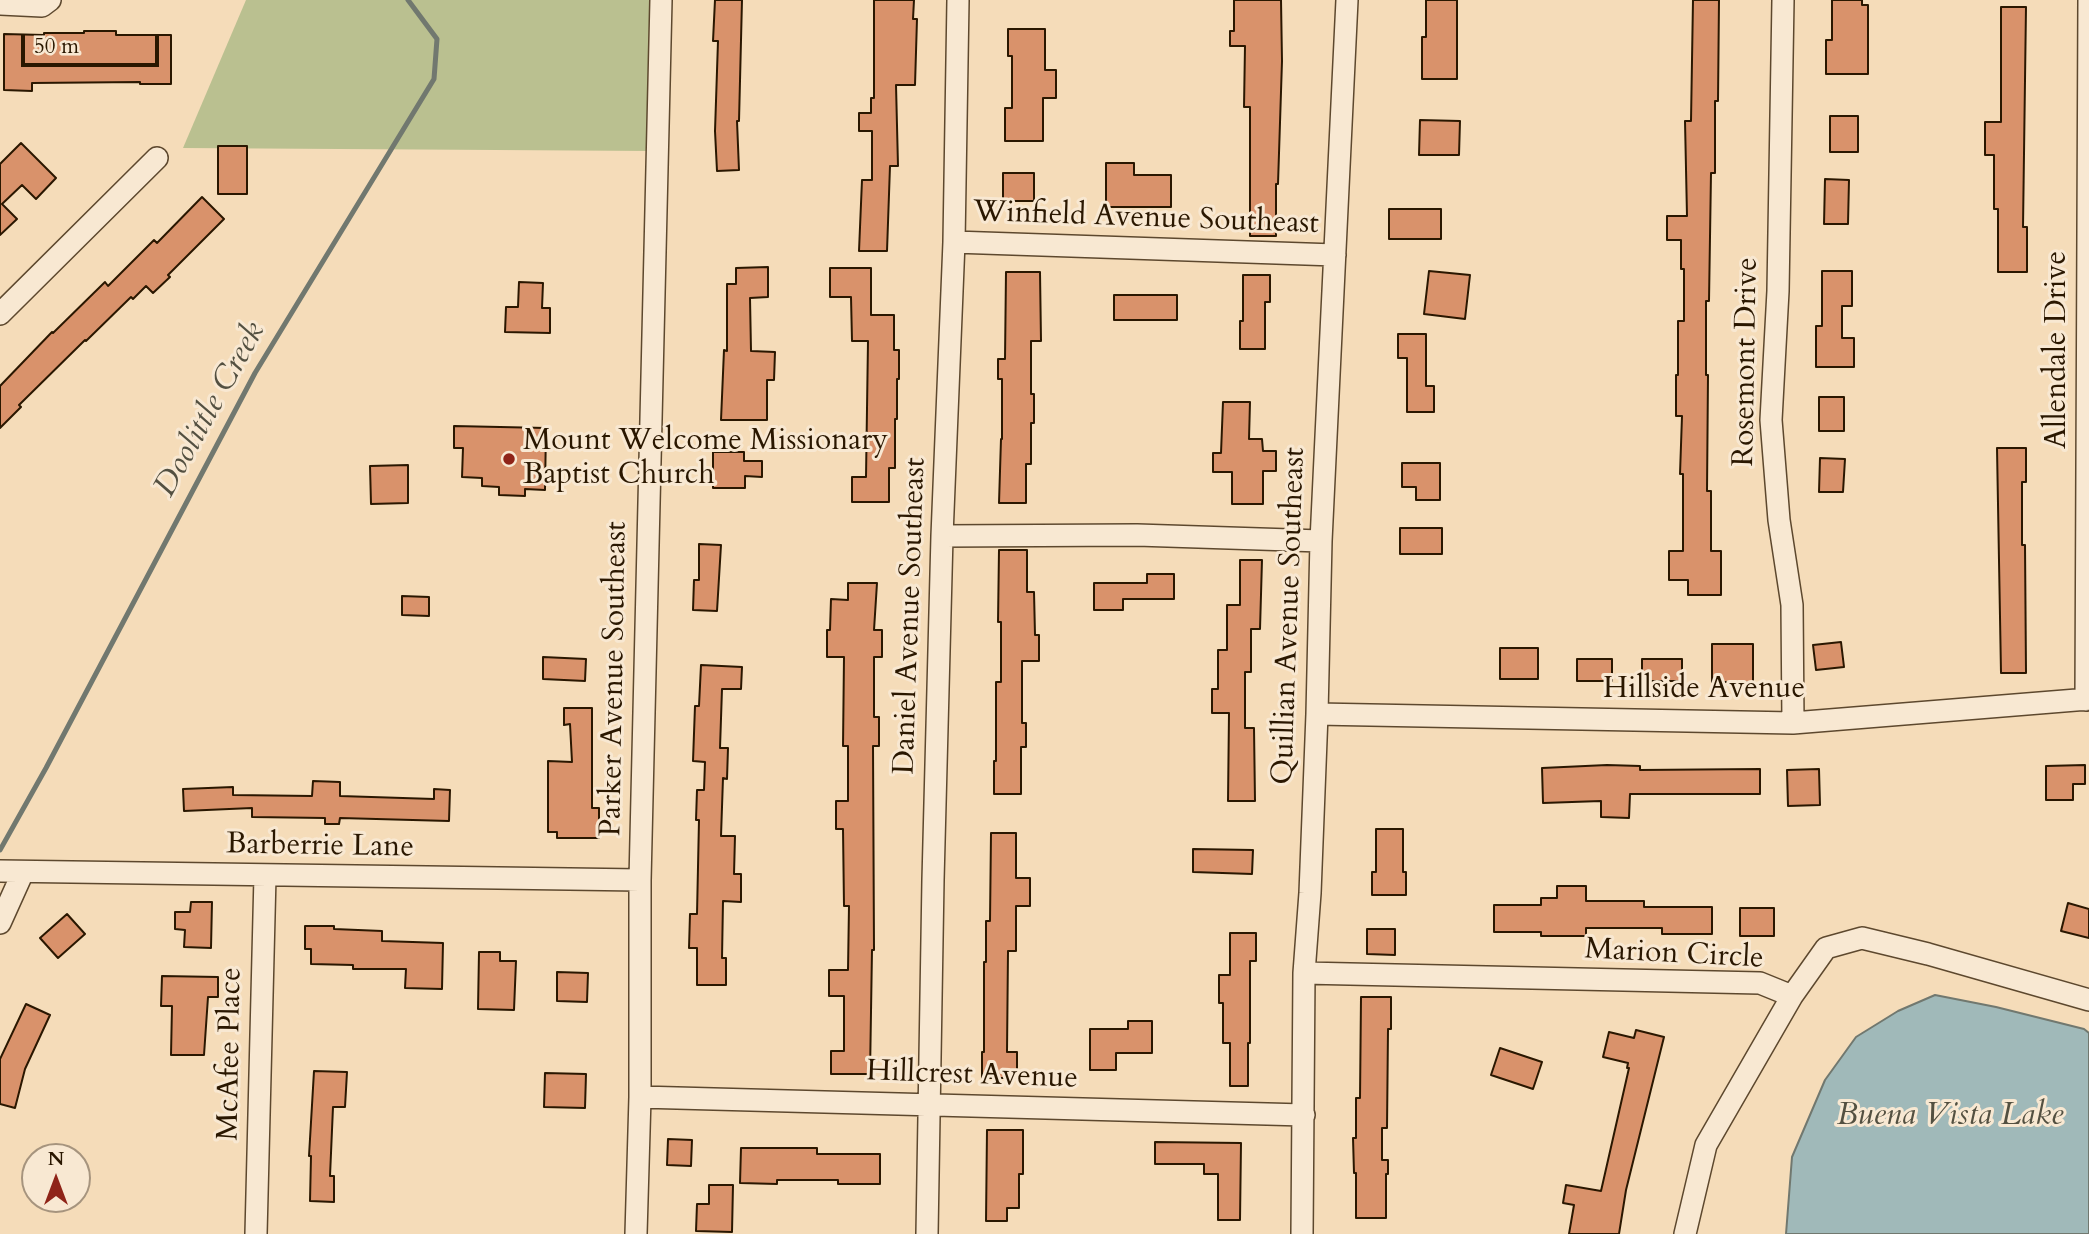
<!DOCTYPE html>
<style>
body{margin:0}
#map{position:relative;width:2089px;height:1234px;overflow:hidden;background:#f5dcb9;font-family:Cardo,serif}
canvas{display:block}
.north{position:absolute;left:21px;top:1143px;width:70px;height:70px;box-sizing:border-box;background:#f8e8d2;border:2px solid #a6947e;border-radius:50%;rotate:0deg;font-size:19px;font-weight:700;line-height:28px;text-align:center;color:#2a1700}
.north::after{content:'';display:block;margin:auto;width:24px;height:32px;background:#8f2418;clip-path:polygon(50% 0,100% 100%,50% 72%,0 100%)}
.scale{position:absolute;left:21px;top:35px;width:138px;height:32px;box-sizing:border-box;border:4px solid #2a1700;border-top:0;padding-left:9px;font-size:21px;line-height:24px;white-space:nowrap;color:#2a1700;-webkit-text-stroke:5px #f8e8d2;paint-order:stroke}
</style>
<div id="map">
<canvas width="2089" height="1234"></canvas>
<div class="north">N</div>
<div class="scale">50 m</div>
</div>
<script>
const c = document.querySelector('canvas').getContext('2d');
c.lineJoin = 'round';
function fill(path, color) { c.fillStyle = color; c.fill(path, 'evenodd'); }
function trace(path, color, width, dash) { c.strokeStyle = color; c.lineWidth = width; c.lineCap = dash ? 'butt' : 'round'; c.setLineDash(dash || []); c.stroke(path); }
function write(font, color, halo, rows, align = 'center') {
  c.font = font + ' Cardo,serif'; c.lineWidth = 6; c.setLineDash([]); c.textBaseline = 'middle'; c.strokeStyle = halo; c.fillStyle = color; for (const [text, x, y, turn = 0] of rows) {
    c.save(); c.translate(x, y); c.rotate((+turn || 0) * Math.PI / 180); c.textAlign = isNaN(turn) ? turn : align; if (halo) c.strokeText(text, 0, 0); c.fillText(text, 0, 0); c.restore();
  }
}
fill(new Path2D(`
 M246 0H660L652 151 183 148Z`), '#bac090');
const water = new Path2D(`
 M1935 995 1996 1007 2084 1029 2089 1033V1234H1786L1792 1157 1825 1080 1856 1037 1898 1011Z`);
fill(water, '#a0b9b9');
trace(water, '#71786f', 2);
trace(new Path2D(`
 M0 850 46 768 255 373 434 79 437 39 408 0`), '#71786f', 5);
const building = new Path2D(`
 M715 0H742L739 121H737L739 170 717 171 715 131 718 41H713Z
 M874 0H914L913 19H917L915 85H896L898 166H890L887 251H859L862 180H872V131H859V113H871V98H874Z
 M1234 0H1281L1282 61 1278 184H1276V236H1250V107H1244L1245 46H1230V31H1234Z
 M1426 0H1457V79H1422V37H1426Z
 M1693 0H1719L1718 101H1715V173H1711L1709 301H1706V375H1708L1707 491H1711V551H1721V595H1688V580H1669V551H1683V474H1680L1682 416H1676V375H1678V321H1684V269H1681V240H1667V216H1687L1685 121H1691Z
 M1832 0H1862V5H1868V74H1826V40H1832Z
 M2001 7H2026L2023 227H2027V272H1998V209H1994V155H1985V122H2001Z
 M1008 29H1045V70H1056V98H1043V141H1005V108H1012V56H1008Z
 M84 31H116V35H171V84H140V82L32 83V91L4 90V34L44 35V33H84Z
 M1830 116H1858V152H1830Z
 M1420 120 1460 121 1459 155H1419Z
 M21 143 56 178 36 199 22 185 2 204 17 219 0 235V164Z
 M218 146H247V194H218Z
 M1106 163H1134V175H1171V207H1106Z
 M1003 173H1034V201H1003Z
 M1825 179 1849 180 1848 224H1824Z
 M202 197 224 219 168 275 170 277 153 293 146 286 133 299 131 297 86 341 85 340 19 405 21 407 0 428V386L52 332 53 333 105 282 108 286 154 240 157 243Z
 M1389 209H1441V239H1389Z
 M768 267V297L750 298 751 351 775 352 774 380H767V420H721L724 350 727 351V284H736V268Z
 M830 268H871V315H894V350H899V379H897V419H895V468H889V502H852V477H866L868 341H852L851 297H830Z
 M1429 271 1470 275 1465 319 1424 314Z
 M1822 271H1852V306H1842V338H1854V367H1816V326H1822Z
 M1006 272H1040L1041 341H1031V394H1034V423H1031V464H1026V503H999L1001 439H1002V379H998V359H1005Z
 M1243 275H1270V302H1265V349H1240V321H1243Z
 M519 282 543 283 542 308H550V333L505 332 506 307H518Z
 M1114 295H1177V320H1114Z
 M1398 334H1426V386H1434V412H1407V358H1398Z
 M1819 397H1844V431H1819Z
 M1223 402H1250L1249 439H1262L1263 451H1276V471H1263V504H1232V472H1213V453H1221Z
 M454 426 546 428 545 490 525 489V496L499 495V487L482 486V478L462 477 463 448H454Z
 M1997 448H2026V482H2022V545H2025L2026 673H2001Z
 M713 452H744V461H762V477L745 476V488H713Z
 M1820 458 1845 459 1843 492H1819Z
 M1402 463H1440V500H1416V487H1402Z
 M408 465V503L371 504 370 466Z
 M1400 528H1442V554H1400Z
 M699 544 721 545 717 611 693 610 694 580H699Z
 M999 550H1027V592H1034L1035 635H1039V661H1022V723H1026V747H1021V794H994V761H996V682H1001V622H998Z
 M1240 560H1262L1260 629H1251V672H1245V728H1254L1255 801H1228L1229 713H1212V689H1218V650H1227V605H1240Z
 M1147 574H1174V599H1123V610H1094V583H1147Z
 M848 583H877L874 630H882V657H874V717H879V746H873L874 950H872L870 1074H831V1051H844V996H829V970H848L849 906H844L843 829H836V801H848V746H843L844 657H827V630H830L831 599 848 600Z
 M402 596 429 597V616L402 615Z
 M1841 642 1844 667 1816 670 1813 645Z
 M1712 644H1753V682H1712Z
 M1500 648H1538V679H1500Z
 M543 657 586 659 585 681 543 679Z
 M1577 659H1612V681H1577Z
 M1642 659H1682V681H1642Z
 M701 665 742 667 741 689H722L720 748H728L727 779 723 778 721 836H735L734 874H741V902L723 901 722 958H726V985H697V948H689L690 914H697L699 820H696L697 790H704L705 762 693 761 695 706H699Z
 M564 708H592V808H599V838H557V832H548V761L572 762 570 724 564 725Z
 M1607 765 1640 766V770L1760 769V794H1630L1629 818 1601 817V801L1543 803 1542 768Z
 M2085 765V784H2073V800H2046V766Z
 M1819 769 1820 805 1788 806 1787 770Z
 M313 781 340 782V796L434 799V789L450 790 449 821 340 818 339 824H325V818L252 817V808L184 811 183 789 233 787V795L312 796Z
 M1376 829H1403V872H1406V895H1372V872H1376Z
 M991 833H1016V878H1030V906H1016V951H1008L1007 1052H1017V1078H982V1052H984V962H986V921H990Z
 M1193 849 1253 850 1252 874 1193 872Z
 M1557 886H1586V901H1644V907H1712V934H1662V928H1586V936H1541V932H1494V905H1541V898H1557Z
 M191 902H212L211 948 184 947 185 930 175 929V912H190Z
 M2068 903 2089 909V938L2061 931Z
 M1740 908H1774V936H1740Z
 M67 914 85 934 58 958 40 938Z
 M305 926H334V929L382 931V941L443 943 442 989 405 988 406 969H353V965L311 964V949H305Z
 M1367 929H1395V955L1367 954Z
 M1230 933H1256V961H1250V1043H1248V1086H1230V1043H1223V1003H1219V975H1230Z
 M479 952H500V961H516L514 1010 478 1009Z
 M557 972 588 973 587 1002 557 1001Z
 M162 976 218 977V997H208L204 1055H171L172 1006H161Z
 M1361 997H1391V1029H1388L1387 1128H1382V1160H1388V1174H1386V1218H1356V1173H1354L1353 1138H1356V1098H1360Z
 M26 1004 50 1015 25 1069 15 1108 0 1104V1059Z
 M1128 1021H1152V1053H1116V1070H1090V1029H1128Z
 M1636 1030 1664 1037 1626 1190 1619 1234H1569L1574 1205 1563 1203 1566 1185 1601 1191 1629 1068H1627L1628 1063 1603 1057 1609 1032 1634 1038Z
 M1500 1048 1542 1062 1533 1089 1491 1075Z
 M314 1071 347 1072 345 1107H333L330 1176H334V1202L310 1201 311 1156H309Z
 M545 1073 586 1074 585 1108 544 1107Z
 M987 1130H1023V1174H1019V1208H1007V1221H986Z
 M668 1139 692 1140 691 1166 667 1165Z
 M1155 1142 1241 1143 1240 1220H1218V1174H1204V1164H1155Z
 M741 1148H817V1154H880V1184H838V1180H777V1184L740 1183Z
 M709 1185H733L732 1232 696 1231 697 1204H709Z`);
fill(building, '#d9926b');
trace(building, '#2a1700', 2);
const street = new Path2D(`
 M1783 0 1778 291 1771 420 1779 520 1792 605 1793 723
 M0 4 42 6 50 0
 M954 242 1335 255
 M0 314 157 158
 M942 536 1137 535 1321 541
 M2086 700 2089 0
 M1317 714 1793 723 2089 699
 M0 871 640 880
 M0 923 23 872
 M1304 973 1760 983 1792 996 1826 948 1862 938 1928 954 2089 1000
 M640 1097 1304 1115
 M256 1234 265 876
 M636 1234 640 1097V880L661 0
 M927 1234 933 880 942 536 954 242 958 0
 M1302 1234 1304 973 1310 893 1317 714 1321 541 1347 0
 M1685 1234 1706 1145 1792 996`);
trace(street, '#5d482e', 24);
trace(street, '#f8e8d2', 21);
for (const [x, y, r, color] of [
 [509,459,7,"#8f2418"]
]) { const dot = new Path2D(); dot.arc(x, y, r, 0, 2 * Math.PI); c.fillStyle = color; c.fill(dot); trace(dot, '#f8e8d2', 2.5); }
write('30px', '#2a1700', '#f8e8d2', [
 ["Winfield Avenue Southeast",1146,219,2],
 ["Allendale Drive",2058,350,-90],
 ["Rosemont Drive",1747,362,-89],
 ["Daniel Avenue Southeast",911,616,-88],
 ["Quillian Avenue Southeast",1290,616,-88],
 ["Parker Avenue Southeast",615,679,-89],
 ["Hillside Avenue",1704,690],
 ["Barberrie Lane",320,847,1],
 ["Marion Circle",1674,955,3],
 ["McAfee Place",231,1054,-89],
 ["Hillcrest Avenue",972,1076,2]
]);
write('30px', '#2a1700', '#f8e8d2', [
 ["Mount Welcome Missionary",523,442],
 ["Baptist Church",523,476]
], 'left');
write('italic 32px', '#535041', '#f8e8d2', [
 ["Doolittle Creek",211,410,-61],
 ["Buena Vista Lake",1950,1117]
]);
</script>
